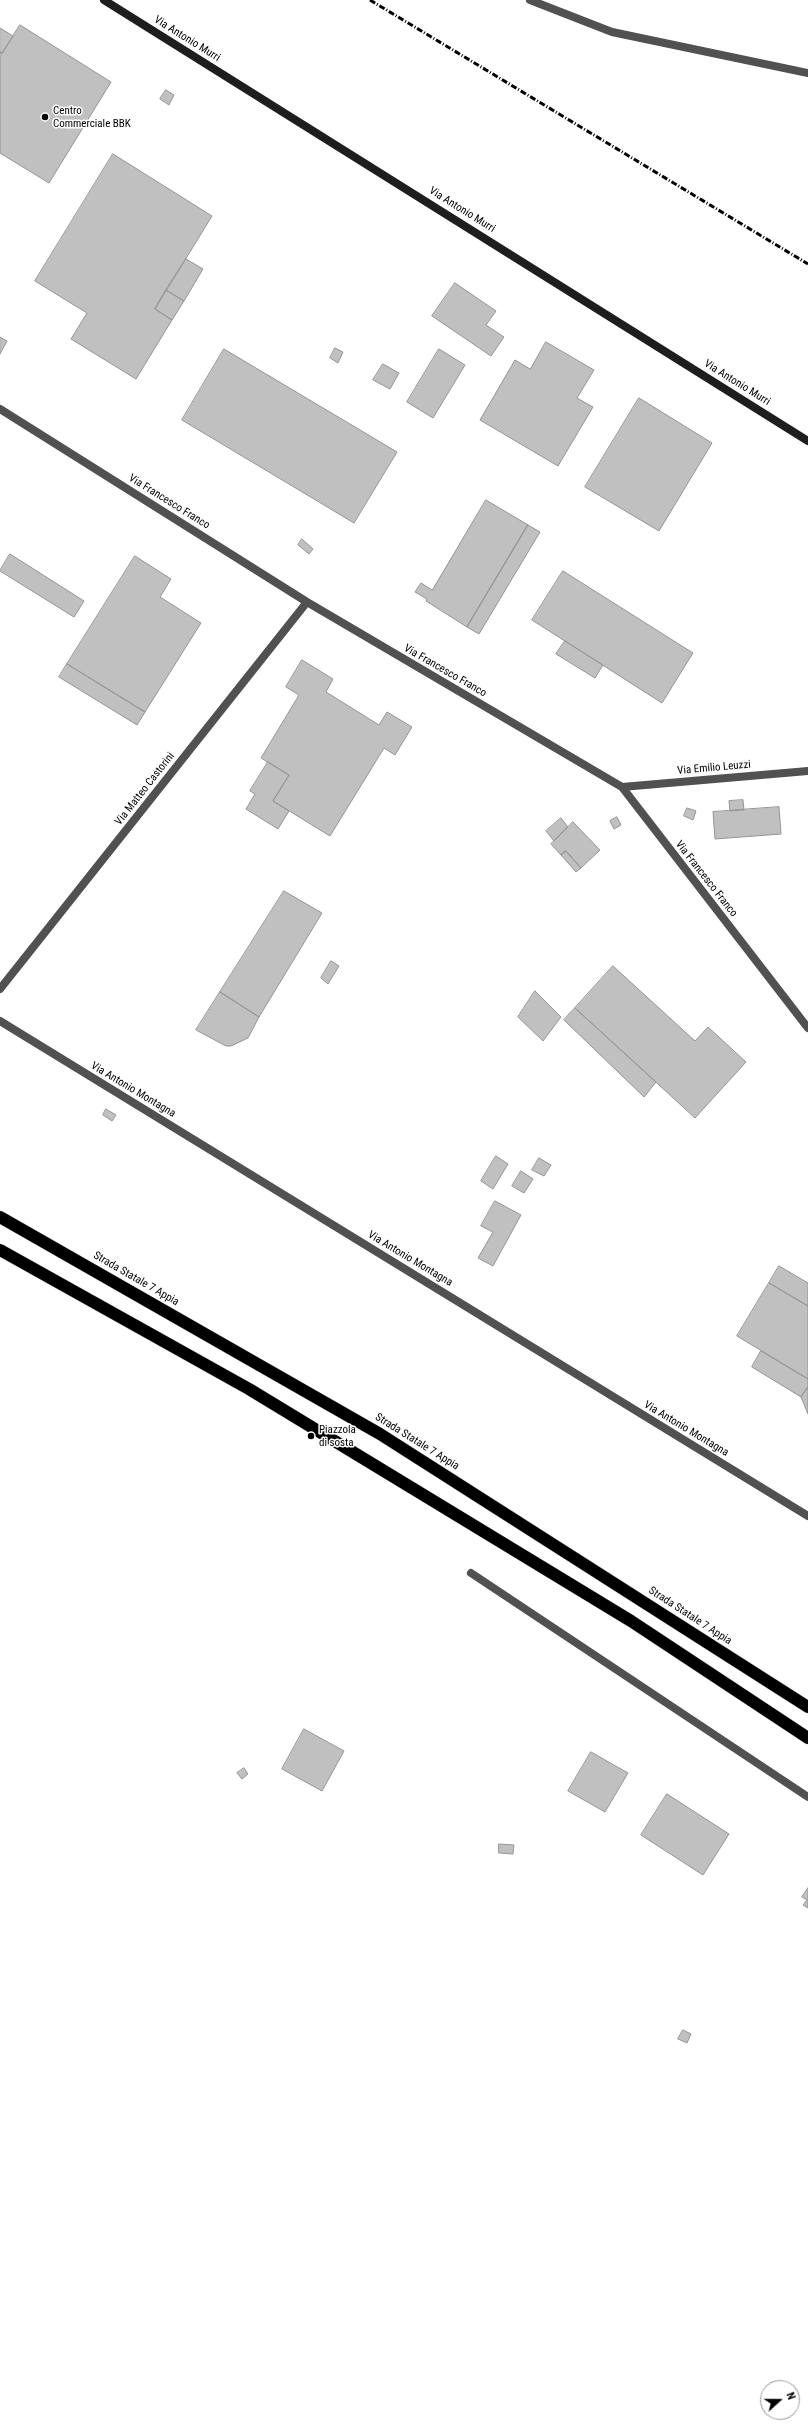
<!DOCTYPE html>
<style>
body{margin:0}
#map{position:relative;width:808px;height:2428px;overflow:hidden;background:#fff;font-family:"Roboto Condensed",sans-serif}
canvas{display:block}
.north{position:absolute;left:760px;top:2380px;width:40px;height:40px;box-sizing:border-box;background:#fff;border:1px solid #999;border-radius:50%;rotate:69deg;font-size:11px;font-weight:700;line-height:16px;text-align:center;color:#000}
.north::after{content:'';display:block;margin:auto;width:14px;height:18px;background:#000;clip-path:polygon(50% 0,100% 100%,50% 72%,0 100%)}
</style>
<div id="map">
<canvas width="808" height="2428"></canvas>
<div class="north">N</div>
</div>
<script>
const c = document.querySelector('canvas').getContext('2d');
c.lineJoin = 'round';
function fill(path, color) { c.fillStyle = color; c.fill(path, 'evenodd'); }
function trace(path, color, width, dash) { c.strokeStyle = color; c.lineWidth = width; c.lineCap = dash ? 'butt' : 'round'; c.setLineDash(dash || []); c.stroke(path); }
function write(font, color, halo, rows, align = 'center') {
  c.font = font + ' "Roboto Condensed",sans-serif'; c.lineWidth = 3; c.setLineDash([]); c.textBaseline = 'middle'; c.strokeStyle = halo; c.fillStyle = color; for (const [text, x, y, turn = 0] of rows) {
    c.save(); c.translate(x, y); c.rotate((+turn || 0) * Math.PI / 180); c.textAlign = isNaN(turn) ? turn : align; if (halo) c.strokeText(text, 0, 0); c.fillText(text, 0, 0); c.restore();
  }
}
const building = new Path2D(`
 M20 25 111 82 49 183 0 153V52L2 53Z
 M0 28 13 36 2 53 0 52Z
 M166 90 174 95 169 105 160 99Z
 M113 154 212 216 155 309 172 320 136 379 71 339 87 313 35 281Z
 M186 259 203 269 184 301 166 290Z
 M455 283 496 311 486 325 504 337 491 356 432 316Z
 M166 290 184 301 172 320 155 309Z
 M0 337 7 341 0 354Z
 M546 342 594 370 577 398 593 407 558 466 480 420 515 360 530 369Z
 M335 348 343 352 338 363 330 358Z
 M224 349 397 452 354 523 182 420Z
 M439 349 465 365 433 418 407 402Z
 M383 364 399 373 390 389 373 380Z
 M639 398 712 443 659 531 585 487Z
 M486 500 528 525 467 627 426 601 427 599 415 592 421 583 432 590Z
 M528 525 540 532 479 634 467 627Z
 M302 539 313 549 309 554 298 545Z
 M10 554 84 601 74 617 0 571Z
 M135 556 171 579 160 597 201 623 145 712 67 664Z
 M563 571 693 653 662 703 532 620Z
 M565 641 603 665 595 678 556 654Z
 M302 660 333 679 326 692 379 725 387 712 412 727 395 755 384 748 330 836 273 801 289 775 261 758 299 695 286 687Z
 M67 664 145 712 137 725 59 677Z
 M268 762 289 775 273 801 289 811 278 829 246 809 255 794 250 791Z
 M743 800 744 810 730 811 729 801Z
 M779 807 781 834 715 839 713 812Z
 M687 808 696 811 693 820 684 816Z
 M617 817 621 825 614 829 610 821Z
 M561 818 568 827 554 841 546 831Z
 M573 822 600 850 581 868 566 851 561 855 551 844Z
 M566 851 581 868 576 872 561 855Z
 M284 891 322 913 259 1017 220 992Z
 M331 961 339 966 328 984 321 978Z
 M613 966 695 1041 708 1027 746 1062 695 1118 575 1008Z
 M535 991 561 1017 543 1041 518 1017Z
 M220 992 259 1017 248 1038 231 1046H226L196 1030Z
 M575 1008 656 1082 644 1097 564 1020Z
 M106 1109 116 1115 112 1121 103 1115Z
 M496 1156 508 1164 493 1189 481 1181Z
 M539 1158 551 1165 544 1176 532 1170Z
 M521 1171 533 1179 524 1193 512 1186Z
 M495 1201 521 1215 493 1266 478 1258 493 1232 481 1226Z
 M779 1266 808 1283V1306L769 1283Z
 M769 1283 808 1306V1379L737 1336Z
 M761 1351 808 1379V1387L801 1397 752 1367Z
 M808 1387V1414L801 1397Z
 M304 1729 344 1751 322 1791 282 1769Z
 M591 1752 628 1773 605 1812 568 1791Z
 M244 1768 248 1774 242 1779 237 1773Z
 M667 1794 729 1834 703 1875 641 1835Z
 M499 1844 514 1845 513 1854 499 1853Z
 M808 1888V1908L803 1905 807 1900 802 1897Z
 M683 2030 691 2034 687 2043 678 2039Z`);
fill(building, '#c0c0c0');
trace(building, '#959595', 1);
const highway = new Path2D(`
 M0 1217 380 1434 808 1707
 M0 1250 249 1389 631 1621 808 1738`);
trace(highway, '#dbdbdb', 13);
trace(new Path2D(`
 M530 0 612 32 808 73
 M0 409 307 602 622 787 808 1028
 M622 787 808 771
 M0 989 307 602
 M0 1021 808 1516
 M471 1573 808 1797`), '#515151', 8);
trace(new Path2D(`
 M104 0 808 441`), '#1e1e1e', 8);
trace(highway, '#000', 12);
trace(new Path2D(`
 M370 0 808 264`), '#000', 3, [6, 2, 1, 2]);
for (const [x, y, r, color] of [
 [45,117,4,"#000"],
 [311,1436,4,"#000"]
]) { const dot = new Path2D(); dot.arc(x, y, r, 0, 2 * Math.PI); c.fillStyle = color; c.fill(dot); trace(dot, '#fff', 1.5); }
write('11px', '#000', '#fff', [
 ["Via Antonio Murri",187,39,32],
 ["Via Antonio Murri",462,210,32],
 ["Via Antonio Murri",737,383,32],
 ["Via Francesco Franco",169,502,32],
 ["Via Francesco Franco",445,671,30],
 ["Via Emilio Leuzzi",714,768,-5],
 ["Via Matteo Castorini",145,789,-52],
 ["Via Francesco Franco",706,879,52],
 ["Via Antonio Montagna",133,1090,31],
 ["Via Antonio Montagna",410,1259,31],
 ["Strada Statale 7 Appia",136,1279,30],
 ["Via Antonio Montagna",686,1429,31],
 ["Strada Statale 7 Appia",417,1442,32],
 ["Strada Statale 7 Appia",690,1616,33]
]);
write('11px', '#000', '#fff', [
 ["Centro",53,111],
 ["Commerciale BBK",53,124],
 ["Piazzola",319,1430],
 ["di sosta",319,1443]
], 'left');
</script>
